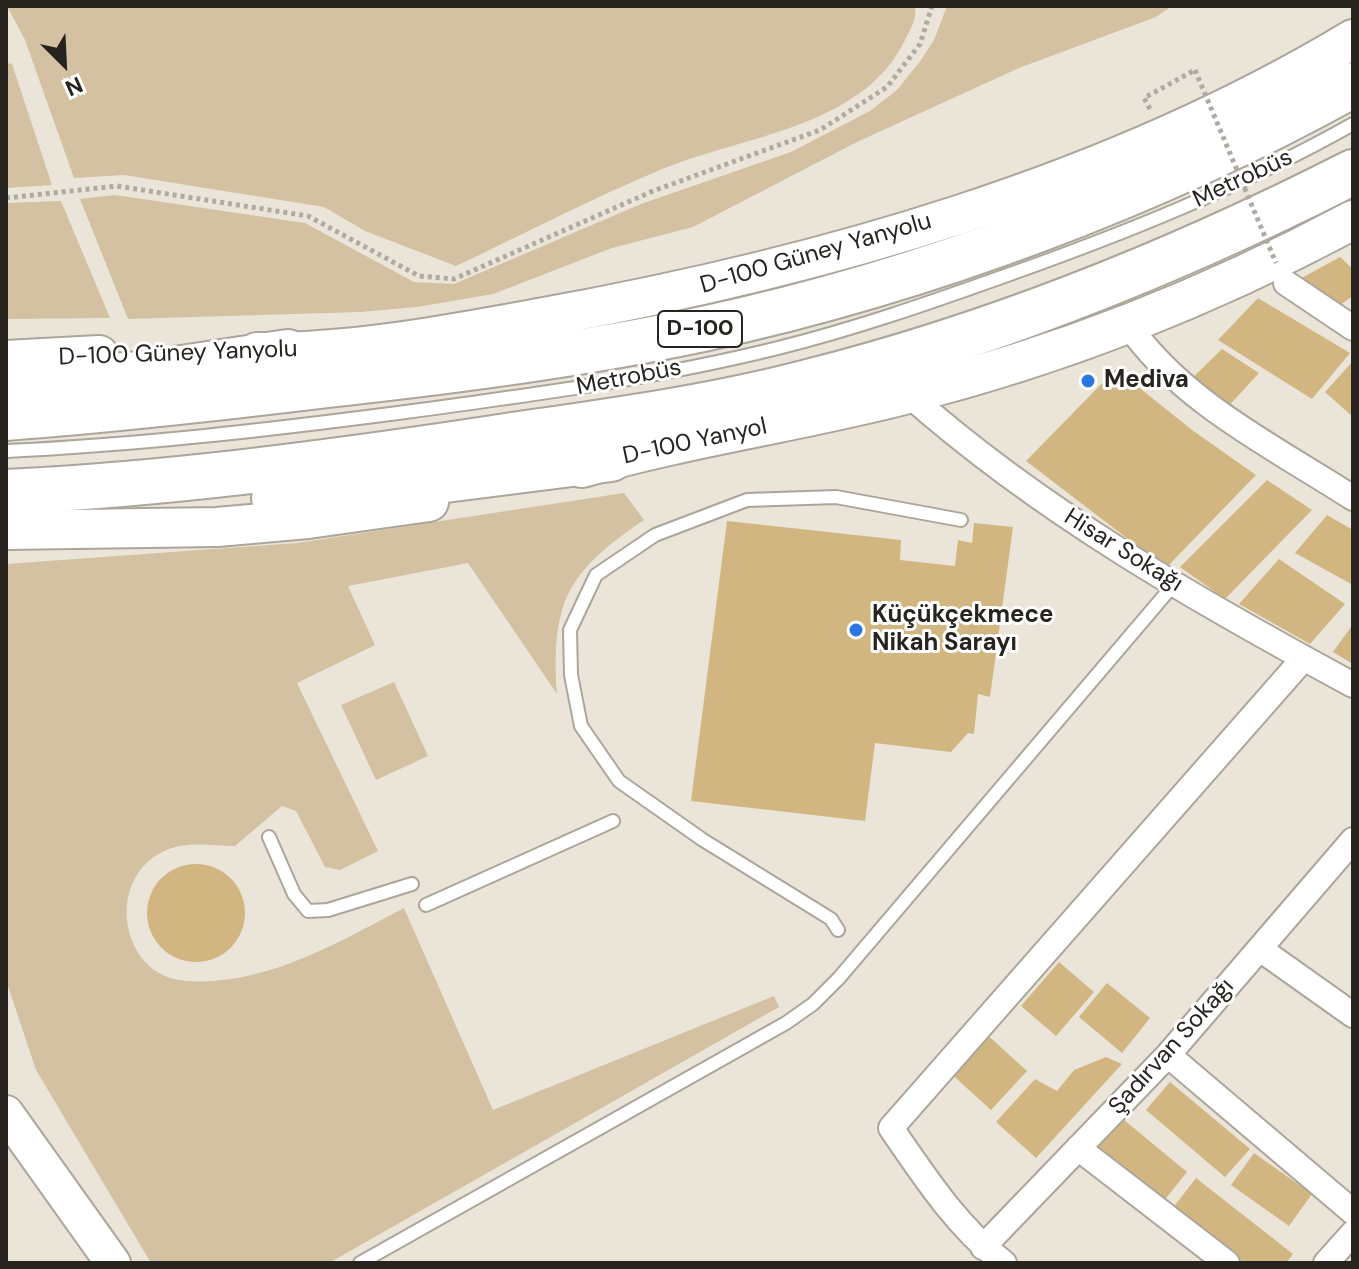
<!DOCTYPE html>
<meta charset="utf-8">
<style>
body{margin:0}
#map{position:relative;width:1359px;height:1269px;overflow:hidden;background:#ebe5d9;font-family:"DM Sans",sans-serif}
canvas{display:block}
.frame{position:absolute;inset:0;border:8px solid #272420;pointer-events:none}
.north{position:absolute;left:24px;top:24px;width:80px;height:80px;-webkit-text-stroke:6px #fff;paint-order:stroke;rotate:156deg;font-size:22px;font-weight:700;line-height:32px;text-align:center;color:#272420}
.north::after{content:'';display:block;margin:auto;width:28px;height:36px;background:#272420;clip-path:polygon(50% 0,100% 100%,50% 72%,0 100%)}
</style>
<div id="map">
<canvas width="1359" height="1269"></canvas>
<div class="frame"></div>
<div class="north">N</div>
</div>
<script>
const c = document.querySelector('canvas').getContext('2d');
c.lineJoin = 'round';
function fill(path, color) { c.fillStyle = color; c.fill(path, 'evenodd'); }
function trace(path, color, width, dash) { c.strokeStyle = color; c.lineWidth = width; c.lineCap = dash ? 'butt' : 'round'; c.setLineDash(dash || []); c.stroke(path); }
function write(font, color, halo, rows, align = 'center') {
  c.font = font + ' "DM Sans",sans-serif'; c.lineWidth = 6; c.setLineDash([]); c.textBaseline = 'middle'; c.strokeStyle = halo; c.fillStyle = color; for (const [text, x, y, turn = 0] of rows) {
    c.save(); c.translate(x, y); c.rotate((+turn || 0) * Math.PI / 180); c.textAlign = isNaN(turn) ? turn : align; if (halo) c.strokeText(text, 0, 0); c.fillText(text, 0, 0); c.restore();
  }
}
fill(new Path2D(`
 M7 6H915C917 19 911 28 905 40 863 128 741 136 660 170 590 199 524 234 456 266L365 231 324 207 124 175 74 178 25 40Z
 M947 6H1172L1156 17 1019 68 857 142 693 227 612 248 493 294 417 307 360 312 128 319 80 199 115 195 305 223 414 282 454 284 641 204 791 152 870 111 897 90 921 60 934 40Z
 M6 63 12 64 52 185 6 188Z
 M61 201 110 318 6 319V203Z
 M624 493 644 520C567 572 551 602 557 694L468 563 348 586 375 645 297 683 378 851 340 870 325 867 296 811 282 806 235 846C213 846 190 841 169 849 104 873 117 977 187 981 265 986 337 943 404 908L493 1110 774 996 779 1007 329 1263H151L36 1070 6 980V564L297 543Z
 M394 682 428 756 376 780 341 705Z`), '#d3c1a1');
fill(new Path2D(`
 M1340 257 1353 269V296L1334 309 1298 280Z
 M1258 298 1350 353 1312 399 1218 340Z
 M1222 349 1259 373 1225 410 1186 384Z
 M1353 361V417L1325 392Z
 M1116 369 1192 430 1256 475 1166 568 1026 461Z
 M1267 480 1312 510 1225 599 1180 567Z
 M1327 515 1353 530V585L1295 553Z
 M727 521 901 540 900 560 955 566 958 540 972 543 974 523 1013 527 990 697 978 694 974 734 968 733 951 752 875 743 865 821 691 801Z
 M1279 559 1345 604 1310 644 1239 604Z
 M1353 624V664L1333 652Z
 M147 913a49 49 0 1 1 98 0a49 49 0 1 1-98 0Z
 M1059 962 1094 992 1056 1036 1021 1006Z
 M1107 983 1150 1018 1122 1053 1079 1017Z
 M983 1031 1027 1071 991 1110 947 1070Z
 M1106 1057 1122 1064 1036 1158 996 1122 1035 1079 1057 1091 1074 1070Z
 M1170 1082 1250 1149 1225 1177 1146 1110Z
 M1118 1115 1187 1172 1163 1202 1094 1145Z
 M1254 1153 1312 1194 1289 1226 1231 1185Z
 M1196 1178 1293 1254 1286 1263H1240L1172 1209Z`), '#d1b682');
const lane = new Path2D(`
 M6 451C137 445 267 430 398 413 525 396 653 379 778 348 854 329 926 304 999 278 1121 235 1241 187 1353 124
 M269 837 294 894 308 911 328 910 412 884
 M426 905 613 821
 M838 930 831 919 703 840 619 781 581 726 571 675 570 630 596 575 655 535 747 500 836 497 961 520
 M360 1263 786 1023 813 1004 839 978 1175 583`);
const street = new Path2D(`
 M1286 283 1353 328
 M1127 323C1181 402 1274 447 1353 498
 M908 394C1041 512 1198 601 1353 685
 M1260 949 1353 1015
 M1168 1055 1353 1212
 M1078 1148 1227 1263
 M983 1247 1168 1055 1353 840
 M1004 1263C957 1227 924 1176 891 1128L1304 658
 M1326 1263 1353 1233`);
const secondary = new Path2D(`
 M6 1113 113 1263`);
const primary = new Path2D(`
 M257 352C351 353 446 335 539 318 817 268 1109 186 1353 39
 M6 360 99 355
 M582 468C689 437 800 422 908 394 1063 355 1213 295 1353 220
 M6 530 217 527 308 519 429 502`);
const highway = new Path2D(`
 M6 383 142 374 288 352
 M6 418C114 410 221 398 328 385 454 371 579 355 703 329 925 281 1155 195 1353 85
 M6 492C168 484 327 463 487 439 593 423 700 410 804 383 996 335 1178 261 1353 172
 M274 498 343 493 611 459`);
trace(lane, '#aba59a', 16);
trace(street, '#aba59a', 28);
trace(secondary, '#aba59a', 38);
trace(primary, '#aba59a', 42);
trace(highway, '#aba59a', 48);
trace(new Path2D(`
 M1150 109 1144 98 1195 70
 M6 198 117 186 308 216 419 276 454 279 653 191 820 130 887 87 920 44 932 6`), '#b0aaa1', 5, [4, 4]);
trace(lane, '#fff', 12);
trace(street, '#fff', 24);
trace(secondary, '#fff', 34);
trace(primary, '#fff', 38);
trace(highway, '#fff', 44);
trace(new Path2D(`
 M1195 70 1276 263`), '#b0aaa1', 5, [4, 4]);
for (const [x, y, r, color] of [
 [1088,381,8,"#2b76e2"],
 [856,630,8,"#2b76e2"]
]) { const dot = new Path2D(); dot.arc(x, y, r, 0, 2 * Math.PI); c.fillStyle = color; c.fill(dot); trace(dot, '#fff', 3); }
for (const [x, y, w] of [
 [700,329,84]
]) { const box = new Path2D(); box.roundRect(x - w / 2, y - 18, w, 36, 6); c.fillStyle = '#fff'; c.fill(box); trace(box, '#272420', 2); }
write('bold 22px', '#272420', null, [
 ["D-100",700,329]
]);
write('24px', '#272420', '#fff', [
 ["Metrobüs",1243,179,-25],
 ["D-100 Güney Yanyolu",816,254,-16],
 ["D-100 Güney Yanyolu",178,354,-2],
 ["Metrobüs",629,378,-11],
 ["D-100 Yanyol",695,442,-12],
 ["Hisar Sokağı",1123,551,32],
 ["Şadırvan Sokağı",1172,1047,-48]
]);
write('bold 24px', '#272420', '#fff', [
 ["Mediva",1104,381],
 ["Küçükçekmece",872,616],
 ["Nikah Sarayı",872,644]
], 'left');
</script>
